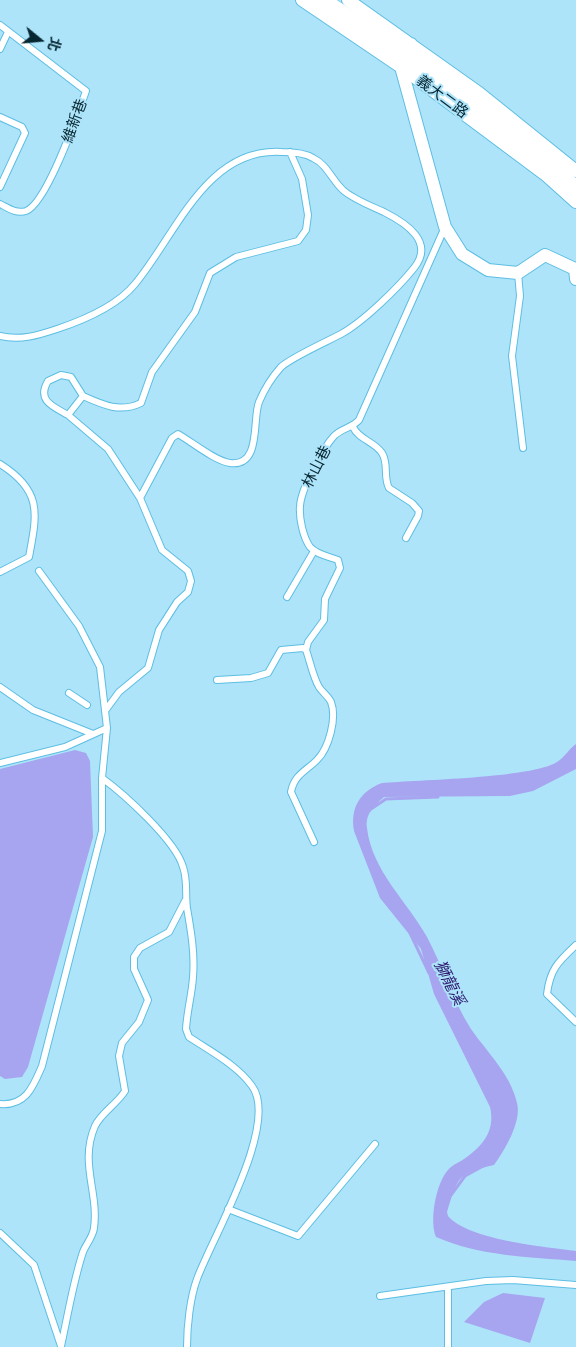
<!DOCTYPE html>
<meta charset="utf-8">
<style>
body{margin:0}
#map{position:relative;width:576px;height:1347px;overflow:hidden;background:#aee4fa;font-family:Cabin,"Noto Sans TC",sans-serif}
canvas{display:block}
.north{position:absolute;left:15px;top:15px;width:50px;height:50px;-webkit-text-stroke:4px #aee4fa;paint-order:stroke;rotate:107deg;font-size:14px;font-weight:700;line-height:20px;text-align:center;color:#062631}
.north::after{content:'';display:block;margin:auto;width:18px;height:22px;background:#062631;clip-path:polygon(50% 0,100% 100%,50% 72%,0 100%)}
</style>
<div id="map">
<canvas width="576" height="1347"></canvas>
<div class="north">北</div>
</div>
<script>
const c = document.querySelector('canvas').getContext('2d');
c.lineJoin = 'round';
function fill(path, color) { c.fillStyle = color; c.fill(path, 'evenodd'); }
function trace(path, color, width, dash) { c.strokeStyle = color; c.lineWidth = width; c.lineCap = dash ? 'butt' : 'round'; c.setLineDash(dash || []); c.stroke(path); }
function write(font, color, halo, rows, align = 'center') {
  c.font = font + ' Cabin,"Noto Sans TC",sans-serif'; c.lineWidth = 4; c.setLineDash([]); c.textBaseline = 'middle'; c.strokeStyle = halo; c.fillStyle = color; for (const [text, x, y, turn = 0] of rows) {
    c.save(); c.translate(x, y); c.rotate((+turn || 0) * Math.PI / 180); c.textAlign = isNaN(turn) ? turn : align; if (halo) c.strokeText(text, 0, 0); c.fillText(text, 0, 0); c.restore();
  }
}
fill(new Path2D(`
 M576 744V769L533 791 510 796 384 797C374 806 365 814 367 828 372 871 407 901 427 937 443 967 453 1001 471 1029 487 1052 511 1075 517 1103 522 1121 505 1150 494 1165 457 1173 458 1177 447 1212L448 1216C468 1240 546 1247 576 1251V1261C529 1257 479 1256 436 1237 429 1221 436 1183 448 1170 451 1166 457 1163 461 1161 481 1148 496 1132 490 1107L434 994 421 949 380 898 354 831C350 808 360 791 382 783 416 780 533 778 557 762 564 758 569 749 576 744Z
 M75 750 86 753 90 761 93 837 28 1067 22 1077 5 1079 0 1076V769Z
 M503 1293 545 1298 530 1343 464 1322 484 1302Z`), '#a7a5f0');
trace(new Path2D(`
 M368 811 386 799 438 797
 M410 933 429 973
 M451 1195 465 1176 485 1165`), '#a7a5f0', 3);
const lane = new Path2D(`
 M0 25 86 91C78 113 47 203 26 211 16 214 8 208 0 204
 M0 49 8 32
 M0 117 22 127 25 133 0 187
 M518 273 520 296 512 356 523 448
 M0 336C20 341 39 335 57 329 84 320 117 306 135 284 176 235 206 147 282 152 291 152 305 153 313 158 328 165 332 181 344 191 355 200 371 206 384 212 406 223 435 242 414 268 398 288 363 322 341 334 326 342 292 357 281 367 273 376 264 390 259 402 252 419 262 467 230 463 215 461 192 442 178 434L172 438 140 498
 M68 415C54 407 36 401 48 381L61 375 71 377 83 396
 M353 427C359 440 374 441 382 453 389 464 383 477 389 488L412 503 419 511 418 516 406 538
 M0 464C43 491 37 514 29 557L0 572
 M287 597 314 551
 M306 650 308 642 324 620 325 599 340 568 338 560C328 556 317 555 310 547 303 537 299 518 300 506 301 489 323 448 334 436 342 428 352 428 359 420L445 227
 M217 680 251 678 268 673 281 650 303 648 306 650C310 661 313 677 319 687 322 692 328 696 331 702 337 718 329 748 317 760 306 771 294 775 291 792L314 842
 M0 687 33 710 93 734
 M69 693 87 705
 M105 711 119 692 148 668 159 630 177 602 188 592 191 581 188 571 162 550 140 498 108 449 68 415 83 396C103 405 120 413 141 403L152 372 195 312 210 273 236 257 298 241 306 230 308 215 302 179 290 152
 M0 763 65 747 107 728
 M102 778C124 794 176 841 183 867 188 881 185 894 187 908 191 931 195 954 193 977 192 994 187 1011 186 1029L189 1037C210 1051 237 1065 252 1086 280 1124 212 1238 197 1279 190 1298 187 1326 187 1347
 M576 945C558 962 550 969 547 994L576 1022
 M0 1104C26 1106 33 1087 42 1066L102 831V778L107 728 100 667 79 626 39 571
 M228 1209 298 1236 375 1144
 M0 1233 34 1265 61 1346
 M380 1296 486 1281 513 1280 576 1285
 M61 1346C68 1315 73 1282 83 1252 86 1244 93 1237 94 1228 99 1192 79 1163 95 1126 101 1113 117 1104 125 1091L119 1056 122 1043 139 1022 148 1000 134 969V957L140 948 169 932 185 901
 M448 1347V1288`);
const street = new Path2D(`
 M302 0 401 67 547 176 576 202
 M348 0 479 93 576 171
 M411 44 401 67 445 227 462 254 488 270 518 273 545 255 575 269 576 279`);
const secondary = new Path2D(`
 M320 0C408 55 498 121 576 190`);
trace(lane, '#5cbee2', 8);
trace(street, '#5cbee2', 14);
trace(secondary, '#5cbee2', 19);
trace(lane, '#fff', 6);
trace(street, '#fff', 12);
trace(secondary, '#fff', 18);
write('15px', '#062631', '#aee4fa', [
 ["義大二路",442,97,37],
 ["維新巷",75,121,-70],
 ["林山巷",317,467,-63]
]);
write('italic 16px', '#2f1d72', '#aee4fa', [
 ["獅龍溪",449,983,63]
]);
</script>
